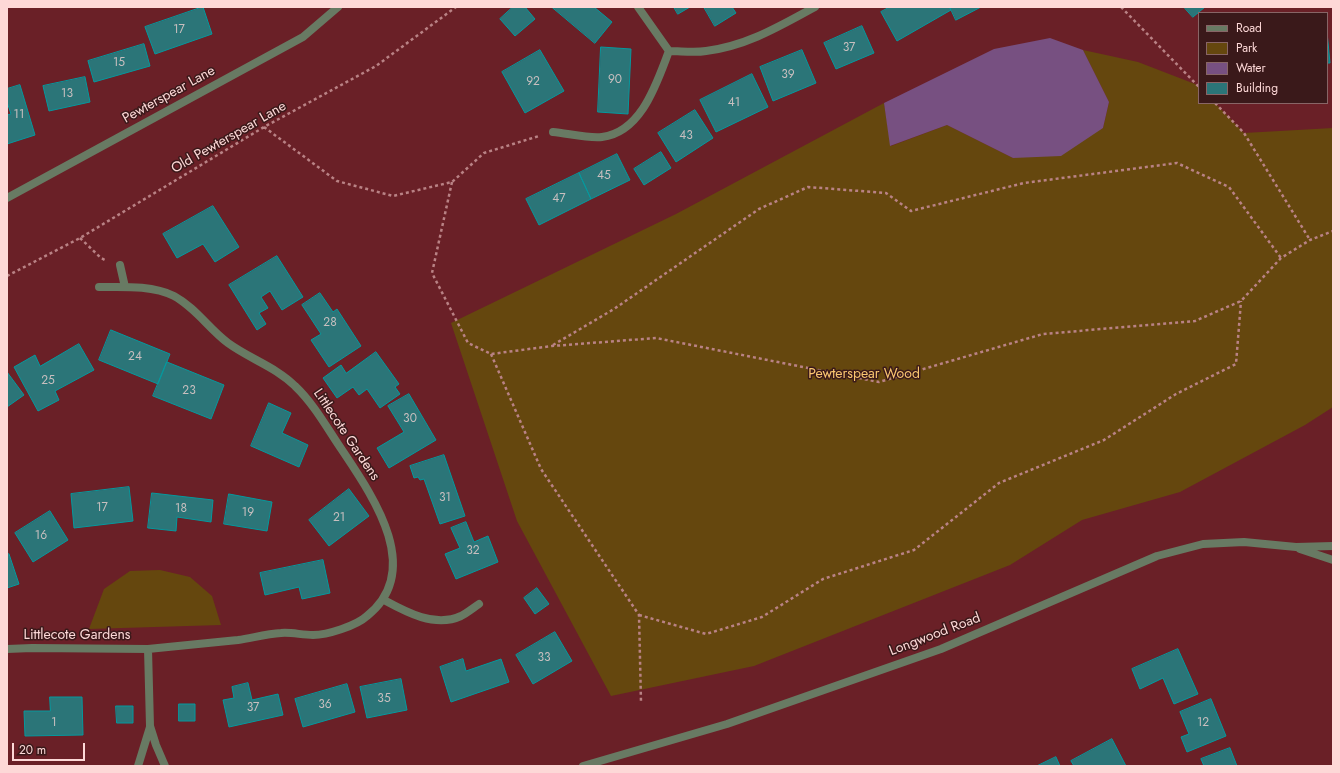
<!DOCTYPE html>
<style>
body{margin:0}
#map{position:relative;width:1340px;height:773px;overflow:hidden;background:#6a2027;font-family:Jost,sans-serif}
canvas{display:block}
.frame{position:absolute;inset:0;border:8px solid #fdd8d7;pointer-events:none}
.legend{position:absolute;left:1198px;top:12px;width:130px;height:92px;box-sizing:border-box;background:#3a191a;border:1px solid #886566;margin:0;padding:5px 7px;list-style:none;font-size:12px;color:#fdd8d7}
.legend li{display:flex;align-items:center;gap:8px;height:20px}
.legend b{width:20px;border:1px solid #886566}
.scale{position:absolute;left:12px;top:743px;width:73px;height:18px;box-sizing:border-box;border:2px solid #fdd8d7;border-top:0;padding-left:5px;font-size:12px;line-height:14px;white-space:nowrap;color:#fdd8d7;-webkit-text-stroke:3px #3a191a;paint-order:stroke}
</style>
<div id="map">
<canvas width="1340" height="773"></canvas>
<div class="frame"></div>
<ul class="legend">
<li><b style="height:5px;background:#687a63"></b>Road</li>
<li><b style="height:11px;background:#65470e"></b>Park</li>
<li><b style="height:11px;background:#775081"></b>Water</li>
<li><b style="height:11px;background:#2b7578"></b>Building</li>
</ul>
<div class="scale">20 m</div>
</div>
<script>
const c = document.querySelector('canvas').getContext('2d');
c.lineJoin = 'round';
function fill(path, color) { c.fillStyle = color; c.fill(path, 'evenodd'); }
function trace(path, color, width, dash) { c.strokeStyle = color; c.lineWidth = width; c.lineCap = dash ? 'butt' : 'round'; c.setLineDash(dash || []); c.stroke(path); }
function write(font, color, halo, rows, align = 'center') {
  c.font = font + ' Jost,sans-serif'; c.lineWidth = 3; c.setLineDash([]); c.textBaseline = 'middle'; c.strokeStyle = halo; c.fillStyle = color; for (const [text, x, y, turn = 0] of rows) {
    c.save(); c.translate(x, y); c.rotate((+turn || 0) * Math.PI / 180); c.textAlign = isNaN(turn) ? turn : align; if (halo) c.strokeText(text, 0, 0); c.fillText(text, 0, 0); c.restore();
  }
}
fill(new Path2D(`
 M1083 50 1138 62 1195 84 1199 87V103H1215L1244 133 1333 128V407L1305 425 1180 492 1082 520 1010 565 754 666 611 696 517 521 451 323 676 214 884 103 891 146 947 125 1013 158 1103 128 1109 102Z
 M160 570 190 577 212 596 221 625 89 629 104 589 130 571Z`), '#65470e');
fill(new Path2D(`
 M1050 38 1083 50 1109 102 1103 128 1061 156 1013 158 947 125 890 146 884 103 994 49Z`), '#775081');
const building = new Path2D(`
 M203 7 212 34 155 54 145 27Z
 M513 7H525L535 19 515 36 500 19Z
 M552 7H594L612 22 595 43Z
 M674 7H690L678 14Z
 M704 7H732L736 13 715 26Z
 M890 7H949L951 10 897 41 881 12Z
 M950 7H981L956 20Z
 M1184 7H1205L1193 17Z
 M862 26 874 53 836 69 824 43Z
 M1327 32 1330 63H1327Z
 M144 44 150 66 94 82 88 61Z
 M601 47 631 49 628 114 598 112Z
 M540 50 564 91 525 113 502 72Z
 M802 50 816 83 773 101 760 67Z
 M752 74 768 107 716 132 700 100Z
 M85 77 90 102 49 111 43 86Z
 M20 85 35 135 7 144V115L11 114 7 102V89Z
 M695 110 713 138 676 162 658 133Z
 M661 152 671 168 644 185 634 169Z
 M617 154 630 180 591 199 579 173Z
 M579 173 591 199 539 225 526 199Z
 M213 206 239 247 215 262 203 244 177 258 163 234Z
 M277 256 303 297 282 310 270 291 261 297 268 308 259 313 266 324 257 330 229 285Z
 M320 293 333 312 337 309 361 346 329 367 311 340 321 334 302 305Z
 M111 330 170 354 158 384 99 360Z
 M79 344 94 370 55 391 59 400 38 411 14 367 35 355 40 366Z
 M376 352 399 384 395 387 400 394 380 408 367 389 359 395 353 387 337 398 323 378 341 365 346 373Z
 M167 362 224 385 211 419 153 396Z
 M7 372 24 395 7 407Z
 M409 394 436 440 389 468 377 448 404 432 388 406Z
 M269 403 291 413 282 433 308 445 299 467 251 446Z
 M444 455 465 516 440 524 424 479 420 480 418 477 414 478 410 466Z
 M129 487 133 521 74 528 71 494Z
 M349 489 369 516 329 546 309 520Z
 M152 493 213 500 211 522 177 517 176 531 148 528Z
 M229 494 272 502 267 531 224 524Z
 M50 511 68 540 33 562 15 533Z
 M466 522 474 542 488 536 498 562 456 579 445 554 460 548 451 528Z
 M9 554 19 584 7 588V555Z
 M323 560 330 593 302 599 299 587 265 595 260 573Z
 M537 588 549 604 535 614 524 598Z
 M555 632 572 661 533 684 516 655Z
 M1178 649 1198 694 1174 704 1163 678 1140 689 1132 669Z
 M463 659 466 671 501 659 509 682 451 702 440 667Z
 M401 679 407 710 367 718 360 687Z
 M248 683 252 700 278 694 283 715 229 727 223 700 234 698 232 687Z
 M347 684 355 712 303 727 295 699Z
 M50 697H82L83 735 25 736 24 711H50Z
 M1211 699 1226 736 1187 752 1181 737 1189 734 1180 712Z
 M179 704H195V721H179Z
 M116 706H133V723H117Z
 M1112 739 1126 766H1074L1071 761Z
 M1230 748 1237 766H1204L1201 759Z
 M1056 757 1060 766H1037Z`);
fill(building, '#2b7578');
trace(building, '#05999e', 1);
trace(new Path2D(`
 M1121 7 1199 87
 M1215 103 1244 133 1310 240
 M264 127 337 181 393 196 452 182 484 153 539 136
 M452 182 432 273 468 343 491 354 552 346 656 338 879 382 1043 334 1195 321 1241 301 1281 258 1310 240 1333 231
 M80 238 101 258 105 260
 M7 276 80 238 264 127 376 66 456 7
 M553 345 614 309 759 209 808 187 886 193 911 211 1024 183 1177 163 1229 187 1281 258
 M491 354 541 469 639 615 641 702
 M639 615 706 634 762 617 823 579 914 550 999 483 1104 440 1176 394 1236 364 1241 301`), '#b98285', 2.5, [3, 3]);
trace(new Path2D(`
 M638 7 669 51
 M553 132C566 133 590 139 602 137 642 132 657 82 669 51 681 51 694 53 706 51 747 46 780 26 815 7
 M7 198 303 37 338 7
 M120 265 125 287
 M99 287C122 287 152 285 174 296 196 308 209 329 228 343 250 359 276 367 295 386 314 404 327 428 342 450 372 495 425 570 367 616 356 626 327 635 313 635 302 635 291 632 281 633 266 634 252 638 238 640 208 643 178 646 148 649L150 726 156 745 165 766
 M384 600C406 612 435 628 461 616 467 613 473 608 479 604
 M7 649 32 648 148 649
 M138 766 150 727`), '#687a63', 8);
trace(new Path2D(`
 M1300 549 1333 560
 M583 766 727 724 941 649 1157 556 1203 544 1244 542 1296 547 1333 546`), '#687a63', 8);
write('12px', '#c8bfbf', null, [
 ["17",179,30],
 ["37",849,48],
 ["15",119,63],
 ["39",788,75],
 ["90",615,80],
 ["92",533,82],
 ["13",67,94],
 ["41",734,103],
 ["11",19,115],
 ["43",686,136],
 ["45",604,176],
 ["47",559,199],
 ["28",330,323],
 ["24",135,357],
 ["25",48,381],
 ["23",189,391],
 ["30",410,419],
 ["31",445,498],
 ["17",102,508],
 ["18",181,509],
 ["19",248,513],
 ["21",339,518],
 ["16",41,536],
 ["32",473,551],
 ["33",544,658],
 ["35",384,699],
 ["36",325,705],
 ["37",253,708],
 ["1",54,723],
 ["12",1203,723]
]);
write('14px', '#fdd8d7', '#3a191a', [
 ["Pewterspear Lane",169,95,-29],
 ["Old Pewterspear Lane",229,138,-30],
 ["Littlecote Gardens",346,435,56],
 ["Longwood Road",935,635,-21],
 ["Littlecote Gardens",77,636]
]);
write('14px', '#fac670', '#3a191a', [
 ["Pewterspear Wood",864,375]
]);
</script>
